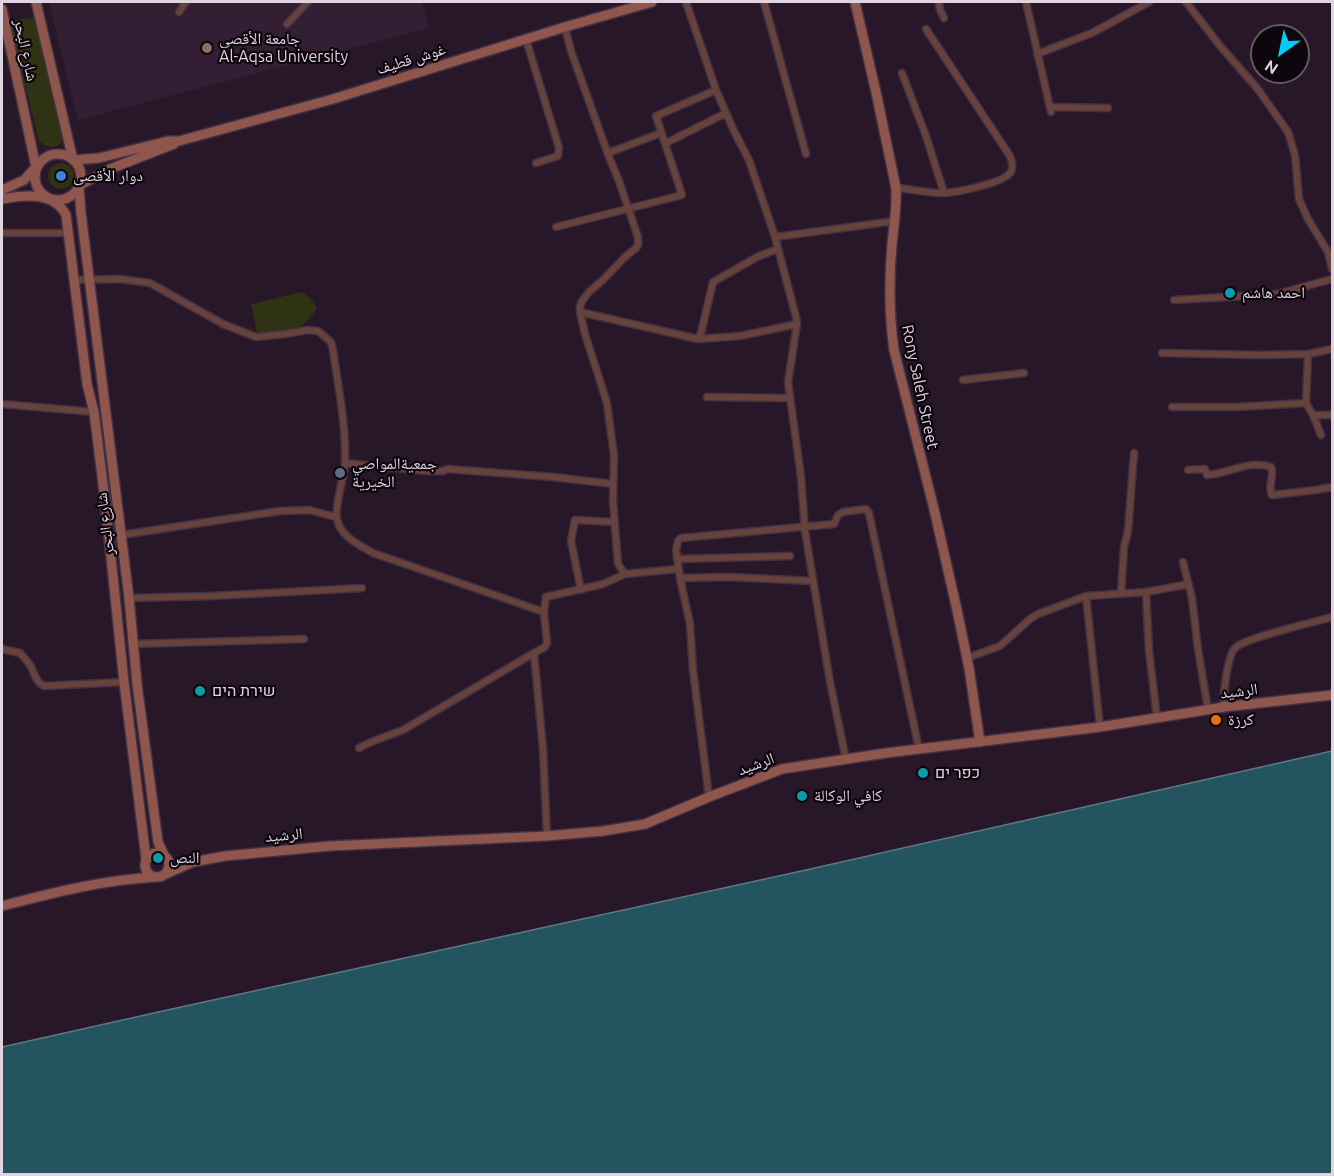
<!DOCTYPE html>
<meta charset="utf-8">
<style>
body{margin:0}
#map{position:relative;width:1334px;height:1176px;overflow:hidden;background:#281729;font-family:Ubuntu,sans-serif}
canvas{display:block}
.frame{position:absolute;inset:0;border:3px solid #dfd3df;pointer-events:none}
.north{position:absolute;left:1250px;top:24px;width:60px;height:60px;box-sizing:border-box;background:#0d060d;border:2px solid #615861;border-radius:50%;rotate:213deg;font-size:16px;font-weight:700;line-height:24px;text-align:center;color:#dfd3df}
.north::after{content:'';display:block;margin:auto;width:21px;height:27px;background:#00cbf9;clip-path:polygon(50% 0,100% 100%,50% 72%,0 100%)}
</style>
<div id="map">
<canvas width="1334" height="1176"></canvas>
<div class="frame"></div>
<div class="north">N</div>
</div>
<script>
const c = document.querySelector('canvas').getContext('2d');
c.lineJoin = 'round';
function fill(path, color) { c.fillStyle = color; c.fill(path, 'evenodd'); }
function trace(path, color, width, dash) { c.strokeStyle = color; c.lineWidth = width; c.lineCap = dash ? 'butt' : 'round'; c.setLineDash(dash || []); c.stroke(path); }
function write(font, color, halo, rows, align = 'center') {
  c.font = font + ' Ubuntu,"Noto Naskh Arabic",Heebo,sans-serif'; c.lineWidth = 4.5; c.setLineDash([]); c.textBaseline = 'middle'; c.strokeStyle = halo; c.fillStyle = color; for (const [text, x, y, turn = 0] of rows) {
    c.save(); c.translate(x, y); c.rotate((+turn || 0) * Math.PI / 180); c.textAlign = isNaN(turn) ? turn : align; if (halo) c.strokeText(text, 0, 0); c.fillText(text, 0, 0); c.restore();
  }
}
fill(new Path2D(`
 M49 2H422L429 28 78 120Z`), '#341e34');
fill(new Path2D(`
 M36 17 64 138C59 150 47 149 39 141L9 21Z
 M48 176a13 13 0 1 1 26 0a13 13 0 1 1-26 0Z
 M302 292 311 299 317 308C298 337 288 332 257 333L251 304Z`), '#2f3213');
const water = new Path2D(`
 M1332 751V1174H2V1047L172 1009 806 870Z`);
fill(water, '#23545f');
trace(water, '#5b7a85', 1.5);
const street = new Path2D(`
 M686 2 716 90 734 131 749 160 775 237 796 317 797 324 788 382 801 477 805 531 830 682 846 760
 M764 2 806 154
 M939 2 940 10 944 18
 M1026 2 1051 112
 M1186 2 1221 47 1257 88 1288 132 1295 155 1299 199 1308 219 1328 252 1332 269
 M179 12 186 2
 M287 24 308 2
 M565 27 571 51 609 157 619 181 638 237V245L636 248 624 258 603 280 589 292 582 301 580 307V312L585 334 607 403 614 456 613 501 618 564 625 574
 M526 39 559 148 558 156 536 163
 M1037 54 1092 33 1149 2
 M902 73 926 136 944 193
 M1051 107 1108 108
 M666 143 726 113
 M608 153 661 133
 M896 188C912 189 927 193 943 193 955 193 1003 183 1010 173 1014 168 1012 161 1010 156L926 29
 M556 227 682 195 656 116 716 90
 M2 233H69
 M775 237 895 221
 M75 280 120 279 150 283 223 324 256 337 285 334 308 330 318 331 331 342 333 350C338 386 346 423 345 460 345 475 334 507 337 519 340 536 359 545 373 553L544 612
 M1174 300 1277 294 1332 279
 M580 312 698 339 740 336 797 324
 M698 339 701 333 713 282 759 256 778 249
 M1162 353 1259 355 1308 354 1332 349
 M1308 354 1306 403 1313 415 1321 435
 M963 380 1024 373
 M707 397 790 398
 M2 404 94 412
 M1172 407H1236L1306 403
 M1313 415H1332
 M345 463 428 471H443L448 469 553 477 613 484
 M1188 470 1205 469 1207 475C1228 474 1250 459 1271 467 1275 476 1267 486 1272 495L1316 490 1332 487
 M121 535 280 511 309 510 336 517
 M677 559 790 556
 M1183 562 1192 598 1198 649 1208 710
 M680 578 731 577 812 581
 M581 590 571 541 575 520 614 522
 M1146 592 1149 651 1157 718
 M1121 593 1124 547 1128 531 1134 453
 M1086 596 1100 727
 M129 598 211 596 362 588
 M133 644 304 639
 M2 649 20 653C24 657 27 661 30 665 35 673 35 682 44 686L124 682
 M534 653 543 749 547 836
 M967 658 1000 646 1030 619 1038 614 1086 596 1146 592 1189 584
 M1224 707C1223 696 1227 657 1235 648 1244 638 1315 622 1332 617
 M359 748C373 740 388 736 403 730L534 653 545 647 547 643 544 612 546 597 603 584 625 574 678 569
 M709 797 693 670 690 624 680 578 676 550 678 541 681 538 834 524 838 515 843 512 866 509 869 513 890 613 919 749`);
const secondary = new Path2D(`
 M36 2 73 160 99 158 168 141H179L333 99 565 27 652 2
 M855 2 876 92 896 188C897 207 894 225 892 244 889 279 889 315 894 350L934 509 957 610 969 668 980 742
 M2 9 36 167 24 180 2 190
 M35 177a23 23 0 1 1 46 0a23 23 0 1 1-46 0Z
 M80 185 110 169 174 144
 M79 188 81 213 129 598 137 684 158 842 164 855
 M2 199C23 195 54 191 66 215L87 384 94 412 105 500 124 682 146 858
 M145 865a12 12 0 1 1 24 0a12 12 0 1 1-24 0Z
 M166 874 193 862 225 856 330 846 547 836 603 831 645 824 709 797 782 769 886 753 1100 727 1224 707 1332 695
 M2 906C52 893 102 880 155 877`);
trace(street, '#423142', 9);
trace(secondary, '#423142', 12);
trace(street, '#67423c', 6);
trace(secondary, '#8f564d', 9);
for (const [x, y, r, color] of [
 [207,48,6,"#8d6e63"],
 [61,176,6,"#3f7fe0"],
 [1230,293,6,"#0f9aa8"],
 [340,473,6,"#5c6f8a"],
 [200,691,6,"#0f9aa8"],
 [1216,720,6,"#e8710a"],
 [923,773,6,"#0f9aa8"],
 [802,796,6,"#0f9aa8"],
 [158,858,6,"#0f9aa8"]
]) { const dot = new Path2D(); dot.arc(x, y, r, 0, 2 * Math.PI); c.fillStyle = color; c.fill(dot); trace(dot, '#0d060d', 2); }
write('16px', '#dfd3df', '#0d060d', [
 ["جامعة الأقصى",219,39],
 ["Al-Aqsa University",219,57],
 ["دوار الأقصى",73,176],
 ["احمد هاشم",1242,293],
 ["جمعيةالمواصي",352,464],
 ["الخيرية",352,482],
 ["שירת הים",212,691],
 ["كرزة",1228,720],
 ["כפר ים",935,773],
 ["كافي الوكالة",814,796],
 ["النص",170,858]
], 'left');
write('16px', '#dfd3df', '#0d060d', [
 ["شارع البحر",26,50,78],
 ["غوش قطيف",411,59,-17],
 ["Rony Saleh Street",920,387,78],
 ["شارع البحر",105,524,-97],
 ["الرشيد",1239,691,-7],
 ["الرشيد",756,764,-20],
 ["الرشيد",284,835,-5]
]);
</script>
